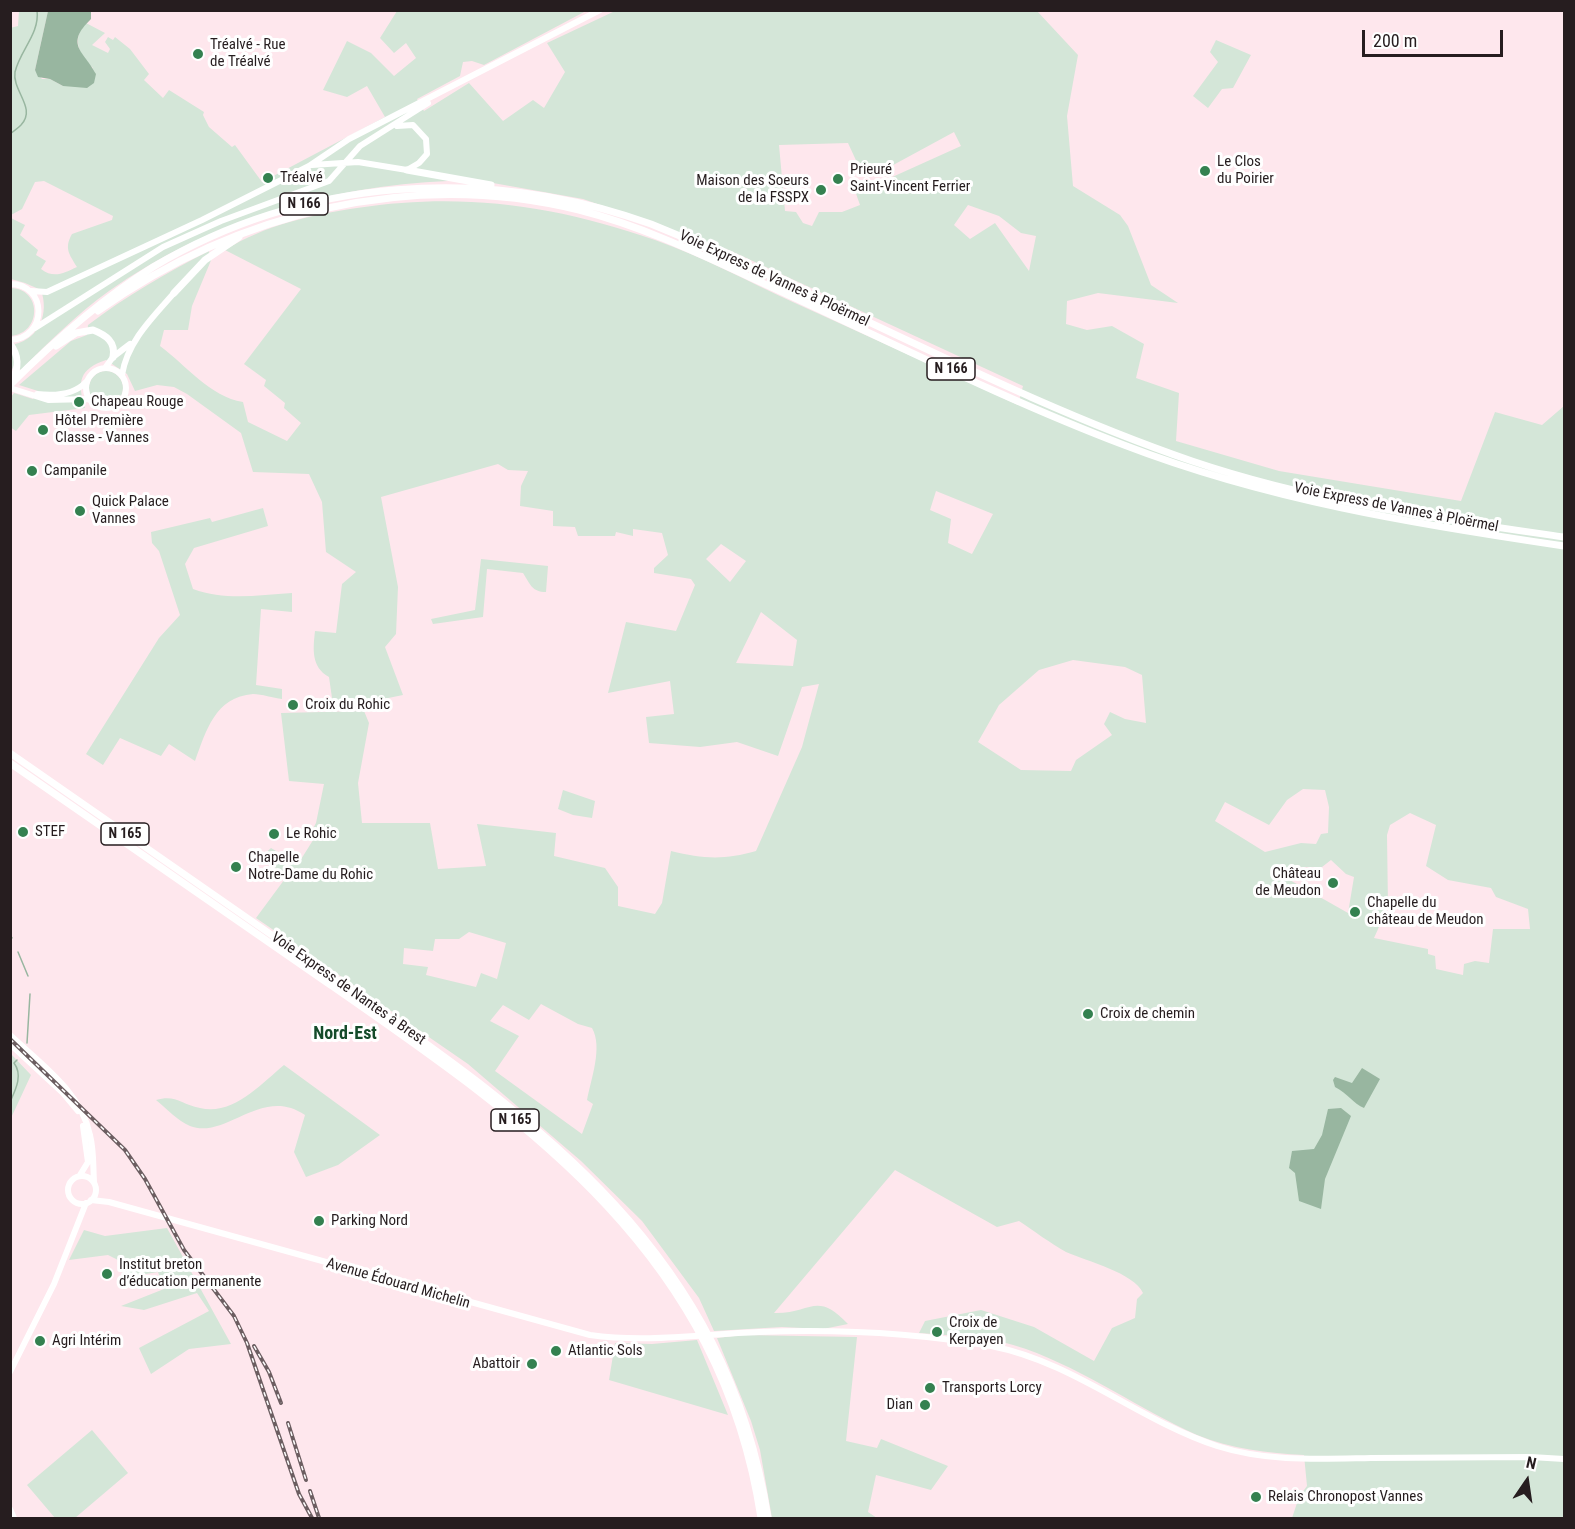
<!DOCTYPE html>
<meta charset="utf-8">
<style>
body{margin:0}
#map{position:relative;width:1575px;height:1529px;overflow:hidden;background:#fee7ed;font-family:"Roboto Condensed",sans-serif}
canvas{display:block}
.frame{position:absolute;inset:0;border:12px solid #261d1f;pointer-events:none}
.north{position:absolute;left:1497px;top:1451px;width:60px;height:60px;-webkit-text-stroke:4px #fff;paint-order:stroke;rotate:13deg;font-size:16px;font-weight:700;line-height:24px;text-align:center;color:#261d1f}
.north::after{content:'';display:block;margin:auto;width:21px;height:27px;background:#261d1f;clip-path:polygon(50% 0,100% 100%,50% 72%,0 100%)}
.scale{position:absolute;left:1362px;top:30px;width:141px;height:27px;box-sizing:border-box;border:3px solid #261d1f;border-top:0;padding-left:8px;font-size:18px;line-height:21px;white-space:nowrap;color:#261d1f;-webkit-text-stroke:4px #fff;paint-order:stroke}
</style>
<div id="map">
<canvas width="1575" height="1529"></canvas>
<div class="frame"></div>
<div class="north">N</div>
<div class="scale">200 m</div>
</div>
<script>
const c = document.querySelector('canvas').getContext('2d');
c.lineJoin = 'round';
function fill(path, color) { c.fillStyle = color; c.fill(path, 'evenodd'); }
function trace(path, color, width, dash) { c.strokeStyle = color; c.lineWidth = width; c.lineCap = dash ? 'butt' : 'round'; c.setLineDash(dash || []); c.stroke(path); }
function write(font, color, halo, rows, align = 'center') {
  c.font = font + ' "Roboto Condensed",sans-serif'; c.lineWidth = 6; c.setLineDash([]); c.textBaseline = 'middle'; c.strokeStyle = halo; c.fillStyle = color; for (const [text, x, y, turn = 0] of rows) {
    c.save(); c.translate(x, y); c.rotate((+turn || 0) * Math.PI / 180); c.textAlign = isNaN(turn) ? turn : align; if (halo) c.strokeText(text, 0, 0); c.fillText(text, 0, 0); c.restore();
  }
}
fill(new Path2D(`
 M19 11H48L35 70 42 79H50L63 86 93 68C79 56 71 38 86 23L105 33 92 45 108 53 110 49 105 42 108 37 113 40 115 37 130 49 149 74 144 80 163 98 169 90 204 112 203 115 209 127 232 147 235 145 262 182 385 117 367 86 347 97 323 90 347 41 371 53 394 76 416 58 406 43 394 53 380 38 397 11H586L484 65 472 61 463 62 460 76 417 99 424 111 469 83 503 121 533 100 544 108 565 72 547 43 615 11H1037L1078 55 1067 116 1073 186 1120 215 1128 226 1151 285 1178 303 1098 293 1067 301 1066 324 1087 330 1112 326 1144 344 1136 378 1179 393 1176 441 1279 471 1461 501 1495 412 1542 425 1564 406V1518H1292L1299 1497 1307 1486 1304 1455C1268 1453 1231 1449 1197 1435 1139 1409 1087 1371 1026 1349 993 1337 954 1336 919 1333L925 1321 981 1310 1034 1327 1094 1361 1112 1328 1135 1318 1137 1299 1143 1293C1134 1273 1087 1261 1066 1252 1050 1243 1034 1231 1019 1221L997 1227 895 1170 774 1313C811 1314 816 1290 848 1324L823 1329 782 1327 714 1331 699 1298 642 1221 581 1161 468 1064 256 918 287 876 260 858 271 848 298 864 315 837 310 834 316 823 324 784 289 781 281 713 364 711 369 723 358 783 362 823H430L438 869 486 866 477 824 556 833 554 856 605 868 618 887V906L655 914 662 903 671 851C703 859 725 860 756 851L802 747 819 684 802 687 778 756 737 742 700 747 649 743 646 717 674 714 670 681 608 693 626 622 676 631 695 585 691 579 654 573V568L668 555 662 533 633 529V536L616 532 615 536H578L575 527 553 526V511L520 506 521 486 528 471 508 470 498 464 381 497 398 587 396 634 385 647 403 695 364 703 333 705 329 677C311 667 313 649 315 631L336 633 342 584 356 572 326 552 322 502 309 474 253 472 241 433 187 394 174 387 157 385 135 391 127 374 106 360C79 369 77 382 85 408L29 415 16 431 10 427 11 397 14 393 33 399 38 391 19 385 71 341 87 335 88 325C126 296 166 273 209 251L210 258H212L192 306 188 330H164L160 346C186 365 210 397 243 402L248 422 287 441 301 423 284 408 285 403 264 386 266 380 244 364 301 289 225 250C265 225 311 215 357 208 463 192 554 205 655 240 703 257 749 282 795 303 870 337 944 371 1018 405L1023 386 729 250 583 199 448 175V181C328 186 208 221 109 291 77 314 49 342 21 370L14 365 11 372V349L13 351 15 344C40 338 49 313 41 290L25 283 11 279V218L25 225 20 235 38 250 36 255 46 261 41 269C54 279 64 273 77 267 69 254 64 248 72 234L112 220 113 216 44 181 35 182 22 209 11 215 10 28 18 26ZM954 132 961 146 879 183 853 185 860 205 842 212H819L812 226 803 223 796 212 785 211 779 145 848 143 860 169 883 175 884 170ZM968 205 999 216 1021 233 1036 236 1029 271 995 223 970 239 954 225ZM936 491 993 514 972 554 948 543 951 519 930 510ZM721 544 746 561 730 582 706 559ZM761 612 797 640 793 666 736 663ZM1073 660 1125 667 1142 675 1146 723 1125 719 1110 712 1104 724 1112 735 1076 760 1071 771 1021 770 978 742 999 705 1039 670ZM1303 789 1325 790 1329 807 1328 833 1321 834 1316 844 1301 843 1265 852 1215 821 1225 802 1269 825 1287 800ZM1410 813 1436 825 1426 866 1448 880 1491 888 1496 897 1528 909 1530 929H1493L1489 963 1475 961 1464 964 1463 975 1436 969 1435 956 1428 954V949L1374 938 1388 907 1387 835 1390 825ZM1331 860 1346 874 1354 877 1348 913 1288 879 1299 867H1322ZM469 932 506 943 497 979 481 973 476 987 426 975 428 967 403 964 404 948 433 951 435 939H459ZM541 1004 578 1024 592 1028C603 1047 591 1079 587 1100L593 1104 582 1134 495 1071 519 1036 490 1021 503 1005 529 1020Z
 M1216 40 1251 55 1233 88 1222 89 1208 108 1193 96 1218 62 1210 52Z
 M11 288C42 289 42 333 11 336Z
 M89 388a17 17 0 1 1 34 0a17 17 0 1 1-34 0Z
 M263 508 268 526 194 548 185 564 193 589C226 601 258 595 292 593V612L261 609 256 685 282 689V699C273 698 262 694 253 694 215 697 206 731 195 761L169 744 161 756 120 738 103 765 86 754 159 638 180 615 159 551 152 543 151 532 210 518 212 522Z
 M481 559 548 566 546 592C532 592 530 584 523 573L487 569 483 617 433 624 431 619 475 610Z
 M563 790 595 801 592 818 573 815 558 809Z
 M11 1054 31 1075 11 1118Z
 M284 1065 380 1135 338 1165 306 1177 294 1152 305 1115C262 1085 226 1140 190 1126 178 1121 166 1108 156 1100 175 1094 181 1104 200 1108 233 1116 261 1084 284 1065Z
 M167 1228 231 1344 189 1349 151 1374 139 1348 209 1311 197 1293 144 1310 121 1306 164 1289 158 1272 128 1277 124 1263 108 1255 69 1260 84 1230 105 1236Z
 M743 1335 857 1337 846 1441 877 1448 881 1439 948 1466 931 1490 876 1475 868 1512 877 1518H772L760 1450 751 1421 717 1338Z
 M697 1340 728 1415 609 1380 615 1343 652 1344Z
 M92 1430 128 1473 75 1518H55L27 1485Z`), '#d4e6d8');
fill(new Path2D(`
 M48 11H91V19C64 45 84 51 96 74L94 83 87 88 63 86 50 79 38 77 35 70Z
 M1362 1068 1380 1079 1364 1108C1354 1104 1347 1093 1335 1087L1333 1080 1335 1077 1352 1083Z
 M1341 1108 1351 1116 1325 1179 1321 1209 1299 1201 1295 1173 1289 1168 1292 1151 1314 1149 1322 1135 1328 1109Z`), '#98b6a0');
trace(new Path2D(`
 M10 134C14 131 18 128 21 125 37 108 12 91 15 72 20 50 40 34 37 10
 M10 935 12 938
 M18 952 28 976
 M27 1043 30 994
 M10 1102C16 1089 23 1075 14 1063L17 1060`), '#98b6a0', 1.5);
trace(new Path2D(`
 M312 165 358 162 407 170 419 163 427 154 426 139 413 125 397 126
 M10 284C48 284 48 338 10 340
 M31 291 47 292 202 220 309 166 349 139 600 10
 M35 328 163 247 221 221 329 181 360 146 428 103
 M86 388a20 20 0 1 1 40 0a20 20 0 1 1-40 0Z
 M105 368 113 357 130 344
 M122 375C127 342 153 317 174 293
 M10 388 48 400 89 399
 M37 394C54 396 74 395 86 382
 M10 1035C41 1064 81 1092 90 1135 94 1151 93 1166 94 1182
 M10 1044 63 1093 78 1111
 M80 1175 88 1162 83 1126
 M68 1190a14 14 0 1 1 28 0a14 14 0 1 1-28 0Z
 M91 1200 109 1202 590 1335C647 1343 702 1334 759 1332 835 1329 916 1333 991 1346 1074 1362 1138 1420 1217 1446 1267 1462 1319 1459 1371 1458 1424 1458 1478 1457 1531 1457L1564 1459
 M10 1372 54 1284 86 1203
 M10 1509 14 1518`), '#fff', 6);
trace(new Path2D(`
 M407 170 491 185
 M174 293 205 260 239 237
 M98 311C237 212 412 169 579 210 650 228 716 262 782 292 895 344 1008 401 1124 445 1267 500 1414 524 1564 546
 M10 344C19 355 19 368 12 380
 M56 346 76 333 93 330C106 335 116 342 113 357
 M10 385C54 341 100 300 153 267 304 177 487 165 651 224 833 298 1006 397 1192 461 1313 502 1439 519 1564 537
 M10 753C114 826 218 898 322 970 532 1117 725 1245 768 1518
 M10 763C113 834 216 906 319 977 525 1120 720 1250 761 1518`), '#fff', 7);
const rail = new Path2D(`
 M10 1039 125 1150 145 1179 184 1250 234 1316 247 1343 299 1494 312 1518
 M254 1346 269 1372 281 1403
 M288 1423 306 1480
 M310 1491 319 1518`);
trace(rail, '#6c5e61', 4);
trace(rail, '#fff', 1.5, [4.5]);
for (const [x, y, r, color] of [
 [198,54,6,"#348150"],
 [1205,171,6,"#348150"],
 [268,178,6,"#348150"],
 [838,179,6,"#348150"],
 [821,190,6,"#348150"],
 [79,402,6,"#348150"],
 [43,430,6,"#348150"],
 [32,471,6,"#348150"],
 [80,511,6,"#348150"],
 [293,705,6,"#348150"],
 [23,832,6,"#348150"],
 [274,834,6,"#348150"],
 [236,867,6,"#348150"],
 [1333,883,6,"#348150"],
 [1355,912,6,"#348150"],
 [1088,1014,6,"#348150"],
 [319,1221,6,"#348150"],
 [107,1274,6,"#348150"],
 [937,1332,6,"#348150"],
 [40,1341,6,"#348150"],
 [556,1351,6,"#348150"],
 [532,1364,6,"#348150"],
 [930,1388,6,"#348150"],
 [925,1405,6,"#348150"],
 [1256,1497,6,"#348150"]
]) { const dot = new Path2D(); dot.arc(x, y, r, 0, 2 * Math.PI); c.fillStyle = color; c.fill(dot); trace(dot, '#fff', 2); }
for (const [x, y, w] of [
 [304,204,48],
 [951,369,48],
 [125,834,48],
 [515,1120,48]
]) { const box = new Path2D(); box.roundRect(x - w / 2, y - 11, w, 22, 4.5); c.fillStyle = '#fff'; c.fill(box); trace(box, '#261d1f', 1.5); }
write('bold 14px', '#261d1f', null, [
 ["N 166",304,204],
 ["N 166",951,369],
 ["N 165",125,834],
 ["N 165",515,1120]
]);
write('15px', '#261d1f', '#fff', [
 ["Tréalvé - Rue",210,45],
 ["de Tréalvé",210,62],
 ["Le Clos",1217,162],
 ["du Poirier",1217,179],
 ["Prieuré",850,170],
 ["Saint-Vincent Ferrier",850,187],
 ["Tréalvé",280,178],
 ["Maison des Soeurs",809,181,"right"],
 ["de la FSSPX",809,198,"right"],
 ["Chapeau Rouge",91,402],
 ["Hôtel Première",55,421],
 ["Classe - Vannes",55,438],
 ["Campanile",44,471],
 ["Quick Palace",92,502],
 ["Vannes",92,519],
 ["Croix du Rohic",305,705],
 ["STEF",35,832],
 ["Le Rohic",286,834],
 ["Chapelle",248,858],
 ["Notre-Dame du Rohic",248,875],
 ["Château",1321,874,"right"],
 ["de Meudon",1321,891,"right"],
 ["Chapelle du",1367,903],
 ["château de Meudon",1367,920],
 ["Croix de chemin",1100,1014],
 ["Parking Nord",331,1221],
 ["Institut breton",119,1265],
 ["d’éducation permanente",119,1282],
 ["Croix de",949,1323],
 ["Kerpayen",949,1340],
 ["Agri Intérim",52,1341],
 ["Atlantic Sols",568,1351],
 ["Abattoir",520,1364,"right"],
 ["Transports Lorcy",942,1388],
 ["Dian",913,1405,"right"],
 ["Relais Chronopost Vannes",1268,1497]
], 'left');
write('15px', '#261d1f', '#fff', [
 ["Voie Express de Vannes à Ploërmel",774,279,25],
 ["Voie Express de Vannes à Ploërmel",1396,508,11],
 ["Voie Express de Nantes à Brest",348,989,35],
 ["Avenue Édouard Michelin",398,1284,16]
]);
write('bold 18px', '#154b2a', '#fff', [
 ["Nord-Est",345,1034]
]);
</script>
